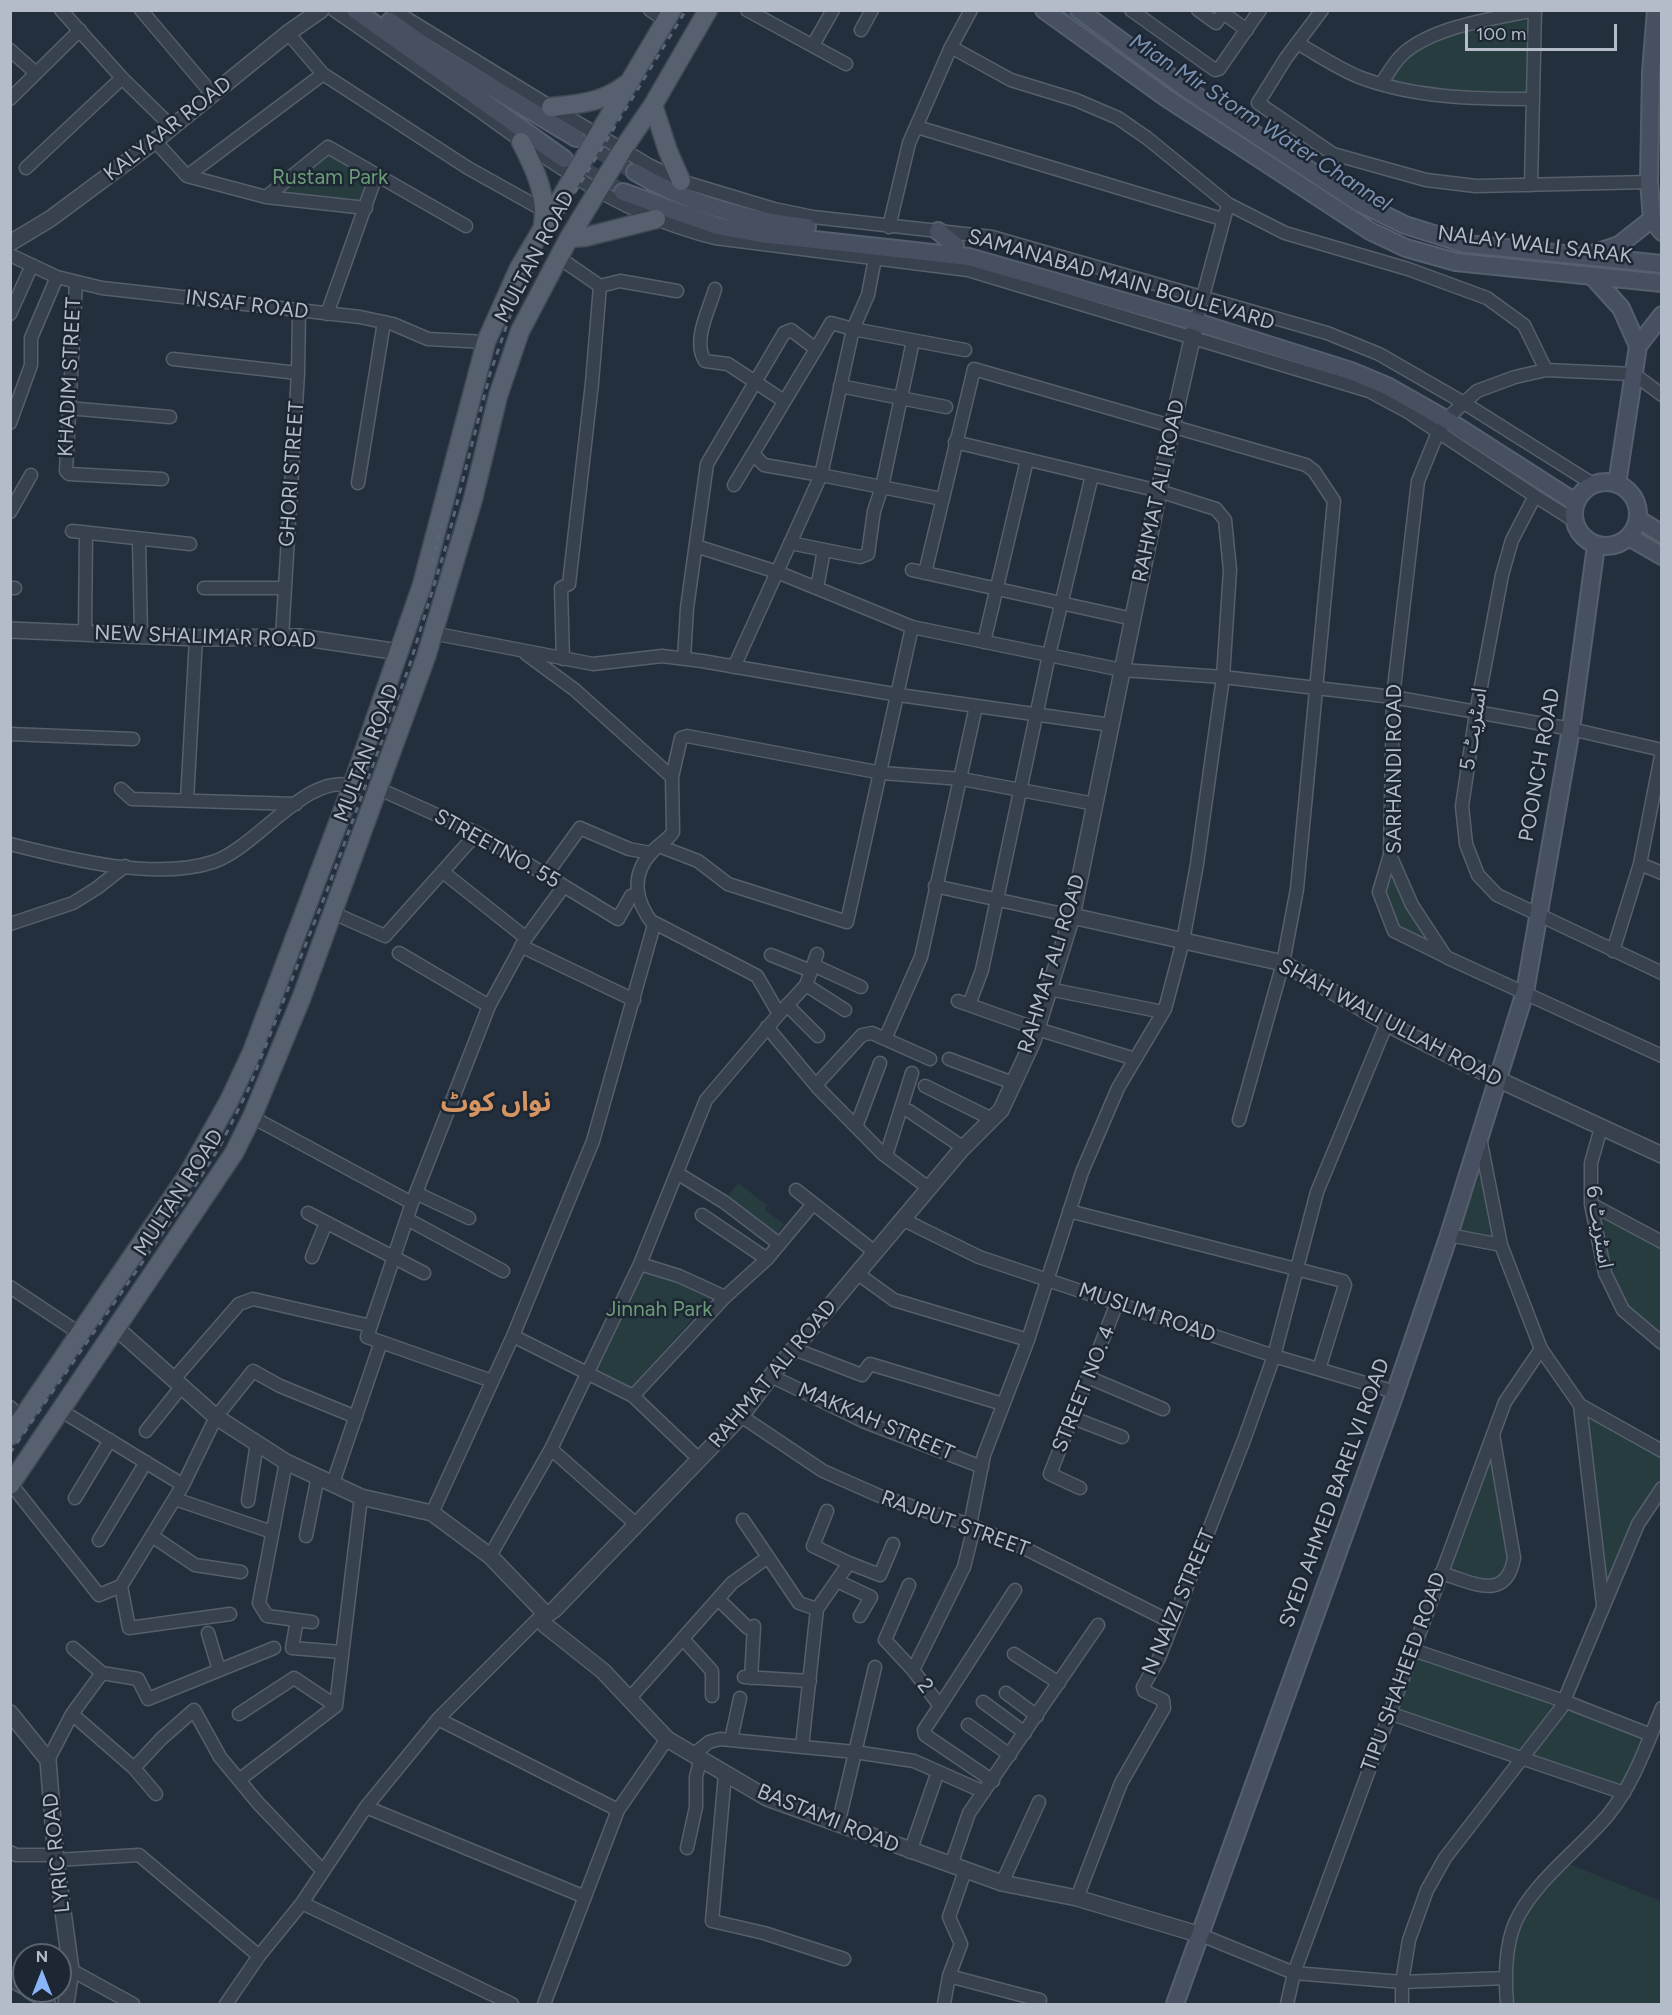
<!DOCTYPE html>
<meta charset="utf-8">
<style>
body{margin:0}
#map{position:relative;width:1672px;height:2015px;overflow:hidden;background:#242f3e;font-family:Figtree,sans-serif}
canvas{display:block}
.frame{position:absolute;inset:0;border:12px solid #b4bcc9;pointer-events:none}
.north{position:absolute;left:12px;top:1943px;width:60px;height:60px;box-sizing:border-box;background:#1d2633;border:2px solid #59626f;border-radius:50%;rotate:0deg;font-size:16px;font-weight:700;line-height:24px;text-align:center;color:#b4bcc9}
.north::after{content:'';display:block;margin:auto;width:21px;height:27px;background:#8ab4f8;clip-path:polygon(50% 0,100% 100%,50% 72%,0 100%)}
.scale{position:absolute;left:1465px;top:24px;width:152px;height:27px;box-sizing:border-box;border:3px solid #b4bcc9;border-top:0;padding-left:8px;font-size:18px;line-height:21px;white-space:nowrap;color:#b4bcc9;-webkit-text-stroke:4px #1d2633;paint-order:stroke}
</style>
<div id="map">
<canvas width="1672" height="2015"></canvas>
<div class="frame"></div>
<div class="north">N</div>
<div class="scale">100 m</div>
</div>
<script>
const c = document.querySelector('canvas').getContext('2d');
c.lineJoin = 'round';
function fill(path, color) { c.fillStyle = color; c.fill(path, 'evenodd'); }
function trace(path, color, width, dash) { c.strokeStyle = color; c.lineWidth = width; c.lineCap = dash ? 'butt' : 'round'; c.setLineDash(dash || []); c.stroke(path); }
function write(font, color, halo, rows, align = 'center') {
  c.font = font + ' Figtree,"Noto Sans Arabic",sans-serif'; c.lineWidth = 5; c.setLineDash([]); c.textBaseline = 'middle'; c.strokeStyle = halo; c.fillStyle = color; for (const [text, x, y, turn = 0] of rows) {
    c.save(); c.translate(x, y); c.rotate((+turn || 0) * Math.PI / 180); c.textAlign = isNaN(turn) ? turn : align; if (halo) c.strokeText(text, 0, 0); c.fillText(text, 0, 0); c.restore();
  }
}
fill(new Path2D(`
 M1532 11 1538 105 1383 83 1406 55 1446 34Z
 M322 149 376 176 364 208 266 197Z
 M1391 878 1431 943 1398 927 1385 894Z
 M1479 1133 1501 1245 1449 1234Z
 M738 1183 767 1205 765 1210 784 1224 775 1236 727 1197Z
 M1591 1204 1661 1242V1343L1623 1310 1605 1273Z
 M644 1273 679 1282 712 1297 630 1389 598 1369Z
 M1580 1405 1661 1451V1488L1603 1609Z
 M1493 1433 1514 1558 1495 1586 1441 1573Z
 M1413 1650 1651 1735 1619 1793 1389 1713Z
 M1564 1862 1661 1901V2004H1509L1514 1928Z`), '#263c3f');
trace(new Path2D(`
 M1062 10 1162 81
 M1360 212C1400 234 1441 247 1486 256L1662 273`), '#394c67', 3);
trace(new Path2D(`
 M579 140 635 172
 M567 160 623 192`), '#3a4453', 16, [16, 8]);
const minor = new Path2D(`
 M61 10 122 78 172 127
 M141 10 213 95
 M334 10C382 43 430 76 477 109 555 165 619 214 715 238L968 270 1369 391 1408 412 1535 496 1512 540 1502 575 1476 713 1462 806 1466 844 1478 875 1497 895 1662 973
 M393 10 551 107 647 164 681 181 774 209 813 217 992 237 1327 333 1379 354 1464 403 1593 484
 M650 10 665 20
 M747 10 846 64
 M1131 10 1215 70 1219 69 1260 10
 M1198 10 1216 23 1223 13 1247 30
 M1322 10 1286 58 1258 103 1333 154 1426 180 1476 186 1649 182
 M861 30 872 10
 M288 33 323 74
 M1297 43C1317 54 1337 68 1359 77 1414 98 1474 99 1533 99
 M813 45 833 10
 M951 47 1011 80 1076 100 1118 118 1147 138 1228 204
 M10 50 36 73
 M1382 83C1388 73 1394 62 1404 53 1435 26 1496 18 1535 10L1531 185
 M10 99 80 30
 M917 127 1222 219
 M155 141 187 176 266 197 366 208
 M26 168 122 78
 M187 176 323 74 468 168 545 211
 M266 197 328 147 466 226
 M889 227 909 143 951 47 971 10
 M10 255 57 277 102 288 360 317 393 324 428 339 486 342
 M558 257 600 286 592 383 569 584 561 588 563 659
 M76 282 66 471 69 474 162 479
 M600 286 620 281 677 291
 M715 289C709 310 692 341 705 361L728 364 784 401
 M10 314 32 265
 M327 314 376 176
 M1196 322 1228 204 1285 233 1408 269 1487 298 1524 325 1546 370
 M816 349 831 323 853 329 868 295 875 258
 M173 359 298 373
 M840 386 946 407
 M1662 395 1634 374 1546 370 1515 377 1477 391 1452 414 1438 432 1418 481 1393 697 1390 855 1412 905 1446 957 1662 1056
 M68 408 170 417
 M10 423 31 365V338L57 277
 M955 442 1159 491 1216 509 1225 520 1230 570 1223 677 1197 864 1183 941 1165 1009 1118 1088 1082 1172 1028 1340 984 1455 970 1525
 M358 483 384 322
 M1535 496 1573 520
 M942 499 821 475 853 329 965 350
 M10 512 31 475
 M72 531 190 544
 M139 540 141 635
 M790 543 860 557 868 554 874 511 882 487 913 341
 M696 546 777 572 912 627 1122 670 1223 677 1393 697 1571 729 1662 750
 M912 570 1133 619
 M925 573 974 369 1306 465 1314 471 1334 501 1297 889 1283 963 1239 1120
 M10 588H15
 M204 588H285
 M817 588 824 550
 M85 633 86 534
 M432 633 593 664 662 656 702 661 899 695 1111 725
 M282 637 298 373 299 311
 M984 642 1027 460
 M526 654 575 690 672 777
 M684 659 687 608 707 464 784 333 791 330 816 349 734 485
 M734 667 821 475 764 465 753 454
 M10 734 133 739
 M377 788 477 833 618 919 631 896 638 894
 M121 789 132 799 296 804
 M187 800 196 638
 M10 844C69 859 154 881 213 862 255 849 308 771 352 786
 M659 846 698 861 728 884 847 922 912 627
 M1390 855 1379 892 1394 931 1445 956
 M1640 864 1662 873
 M443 872 526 938
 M546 875 580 828 629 849 650 853
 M935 886 1072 916
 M331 912 385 936 477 833
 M10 924 73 903 97 888 125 866
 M521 946 634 1000
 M1613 951 1640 864 1662 751
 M399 953 489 1006
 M771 955 811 971
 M813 965 861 987
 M806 985 845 1010
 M1049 989 1163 1012
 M958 1001 1037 1029 1135 1059
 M787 1005 818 1036
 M969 1005 982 970 1049 655 1092 475
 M779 1014 806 985 817 954
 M767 1027 818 1088 883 1154 930 1189
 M885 1039 930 1059
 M949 1059 1013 1083
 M816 1085 862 1035 872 1033 885 1039 921 957 976 706
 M925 1086 992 1119
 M909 1111 964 1148
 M252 1117 412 1203
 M856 1127 880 1063
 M1601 1128 1591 1163V1204L1605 1273 1623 1310 1662 1343
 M1480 1138 1501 1245 1541 1349 1580 1405 1662 1451
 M886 1156 912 1073
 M677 1173 724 1202 778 1243
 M796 1190 876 1253
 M416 1193 469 1218
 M1591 1204 1662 1242
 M1069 1211 1343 1281 1345 1285 1319 1369
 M308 1213 424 1273
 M702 1215 767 1259
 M407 1219 503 1271
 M904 1220 979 1257 1274 1356 1395 1392
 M1449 1235 1501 1245
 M312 1257 326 1223
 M640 1264 706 1100 779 1014 757 976 651 921
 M858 1274 894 1300 1028 1340
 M10 1287 79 1333
 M513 1336 633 1396 700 1460
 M794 1349 862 1375 870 1364 1003 1404
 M771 1376 865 1422 982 1467
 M1090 1378 1163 1409
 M174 1379 239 1304 253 1299 371 1326
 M492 1381 367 1337 412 1203 489 1006 526 938 564 886
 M633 1396 725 1297 767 1259 813 1204
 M1580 1405 1603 1605
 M10 1407 22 1418
 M60 1410 183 1485
 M741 1416 823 1471 882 1497 970 1525 1022 1547 1173 1623
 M1073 1418 1122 1437
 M146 1431 182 1386
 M551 1449 637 1525
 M286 1462 259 1603 267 1616 312 1622
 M333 1483 381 1342
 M11 1484 99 1595 121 1586 183 1485 216 1417 253 1371 280 1386 356 1417
 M1080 1488 1050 1474 1117 1303
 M75 1498 110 1440
 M175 1499 272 1532
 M248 1501 257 1443
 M827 1511 813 1546 849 1563
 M432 1513 513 1336 593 1141 654 925C635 902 630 875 652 852 658 845 668 840 673 832L672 777 681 738 687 736 882 773 962 779 1095 804
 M743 1520 799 1603 817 1609
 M974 1527 964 1567 913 1670 940 1706 924 1730 925 1735 993 1781
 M152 1536 195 1565 241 1572
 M306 1536 318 1476
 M99 1540 146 1462
 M490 1556 551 1449 640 1264 679 1276 725 1297
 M1441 1573C1472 1582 1506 1603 1514 1558L1493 1434
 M837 1581 871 1597 860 1616
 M909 1585 885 1640 913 1670
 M121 1586 129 1628 230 1614
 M718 1599 748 1628
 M297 1620 292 1648 342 1652
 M208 1633 219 1670
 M683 1639 712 1671V1696
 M73 1648 102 1673 138 1679 148 1699 274 1648
 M1413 1650 1564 1701 1651 1735
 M1014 1654 1059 1683
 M744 1677 810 1681
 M751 1678 754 1626
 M1006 1693 1037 1716
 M629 1699 732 1583 768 1557
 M983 1702 1025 1733
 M940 1706 1015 1590
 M1389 1713 1624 1793
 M72 1714 134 1768 156 1794
 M239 1714 294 1678 336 1706
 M438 1719 618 1810
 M968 1725 1010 1755
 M731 1740 740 1698
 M802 1747 817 1609 849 1563 880 1575 893 1544
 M694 1754 709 1742 720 1739 855 1752 914 1761 984 1792
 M48 1760 72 1714 102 1673
 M134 1768 161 1739 194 1710 220 1757 258 1803 323 1871
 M725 1774 712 1921 764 1933 844 1959
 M239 1780 336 1706 361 1497
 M366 1807 585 1897
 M838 1825 875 1667
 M687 1848 696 1807V1777L701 1757
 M10 1852 16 1855H56
 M910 1852 935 1780
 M56 1860 139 1855 259 1956
 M951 1865 969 1813 1098 1625
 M1002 1883 1039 1802
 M1077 1898 1121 1783 1164 1708 1163 1700 1144 1691 1143 1687 1159 1658 1244 1440 1274 1356 1317 1192 1387 1023
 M302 1903 512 2004
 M1201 1935 1294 1973 1402 1982 1506 1978
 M71 1970 133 2004
 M949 1976 1040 2000
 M10 1980 24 1988
 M28 1991 49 2004
 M226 2004 259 1956 302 1903 366 1807 438 1719 537 1620 543 1617
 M544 2004 618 1810 667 1739
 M944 2004 949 1976 961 1944 949 1917 965 1871
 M1287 2004 1294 1973 1505 1402 1541 1349
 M1402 2004V1982L1409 1940 1427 1890 1445 1858 1561 1708 1638 1524 1662 1488
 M1507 2004C1505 1979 1505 1947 1515 1923 1533 1882 1580 1849 1608 1815 1634 1783 1646 1746 1662 1708`);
const tertiary = new Path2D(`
 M10 243 50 219 155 141 288 33 321 10
 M10 630 196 638 299 637 399 652
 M1072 916 1283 963 1399 1030 1497 1079 1662 1155
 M115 1327 216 1417 286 1462 361 1497 432 1513 490 1556 541 1609 545 1625 603 1671 667 1739 767 1798 1002 1883 1077 1898 1201 1935
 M543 1617 554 1610 741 1416 771 1376 961 1150 1001 1110 1033 1041 1072 916 1172 427 1196 322
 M10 1713 48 1760 56 1860 71 1970 66 2004`);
const secondary = new Path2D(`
 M355 10 564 159
 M1044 10 1165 97 1370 231 1406 248 1456 262 1662 283
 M1079 10 1191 92 1358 202 1405 225 1466 244 1662 264
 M1656 10 1651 72 1649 182 1652 219 1662 232
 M390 21 433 52 576 138
 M635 172C687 203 746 220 807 227
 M623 192 717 226 760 234 969 257 1196 322 1351 371 1387 386 1447 420 1575 502
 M938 231 955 245
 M1595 253 1619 245 1652 219
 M1592 276 1621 308 1638 346
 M1574 514a32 32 0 1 1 64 0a32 32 0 1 1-64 0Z
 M1617 484 1638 346 1662 315
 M1638 519 1662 534
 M1629 537 1662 556
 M1175 2004 1393 1399 1449 1235 1525 992 1571 729 1596 546`);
const primary = new Path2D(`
 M653 105 668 151 681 181
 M551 107C578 104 602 103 625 85
 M521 142C534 167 548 196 543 225
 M569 238 585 237 656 219
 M10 1436 187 1176 229 1101 252 1052 352 786 422 585 486 342 519 268 672 10
 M10 1485 234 1153 252 1117 301 999 426 657 473 499 498 396 520 331 569 238 623 149 653 105 708 10`);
trace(minor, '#565f6c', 15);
trace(tertiary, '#565f6c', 18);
trace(secondary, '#565f6c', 20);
trace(primary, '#414a57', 21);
trace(minor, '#38414e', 12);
trace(tertiary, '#38414e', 15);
trace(secondary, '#465061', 16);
trace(primary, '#56606e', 18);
trace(new Path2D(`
 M432 563 443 520
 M10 1453 194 1188 220 1146 249 1088 328 888 409 667 446 546 490 374 513 307 569 202 686 10`), '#5a6575', 3, [6, 6]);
write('21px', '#b4bcc9', '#1d2633', [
 ["KALYAAR ROAD",168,129,-38],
 ["NALAY WALI SARAK",1535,245,7],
 ["MULTAN ROAD",535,257,-62],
 ["SAMANABAD MAIN BOULEVARD",1121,280,16],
 ["INSAF ROAD",247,305,7],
 ["KHADIM STREET",70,377,-87],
 ["GHORI STREET",292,474,-86],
 ["RAHMAT ALI ROAD",1159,491,-78],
 ["NEW SHALIMAR ROAD",205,637,2],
 ["اسٹریٹ 5",1474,729,-81],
 ["MULTAN ROAD",367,753,-69],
 ["POONCH ROAD",1540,765,-80],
 ["SARHANDI ROAD",1395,769,-90],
 ["STREETNO. 55",497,849,29],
 ["RAHMAT ALI ROAD",1052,964,-73],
 ["SHAH WALI ULLAH ROAD",1390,1023,28],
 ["MULTAN ROAD",179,1193,-57],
 ["اسٹریٹ 6",1599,1227,81],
 ["MUSLIM ROAD",1147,1313,19],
 ["RAHMAT ALI ROAD",773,1374,-50],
 ["STREET NO. 4",1084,1389,-68],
 ["MAKKAH STREET",876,1422,23],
 ["SYED AHMED BARELVI ROAD",1335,1493,-70],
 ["RAJPUT STREET",955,1524,20],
 ["N NAIZI STREET",1179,1602,-67],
 ["TIPU SHAHEED ROAD",1404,1672,-70],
 ["2",925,1686,52],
 ["BASTAMI ROAD",828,1819,22],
 ["LYRIC ROAD",57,1853,-96]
]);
write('21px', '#6b9a76', '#1d2633', [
 ["Rustam Park",330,178],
 ["Jinnah Park",659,1310]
]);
write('italic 22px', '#7c92b1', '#1d2633', [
 ["Mian Mir Storm Water Channel",1260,123,33]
]);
write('bold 27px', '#d59563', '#1d2633', [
 ["نواں کوٹ",496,1103]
]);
</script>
